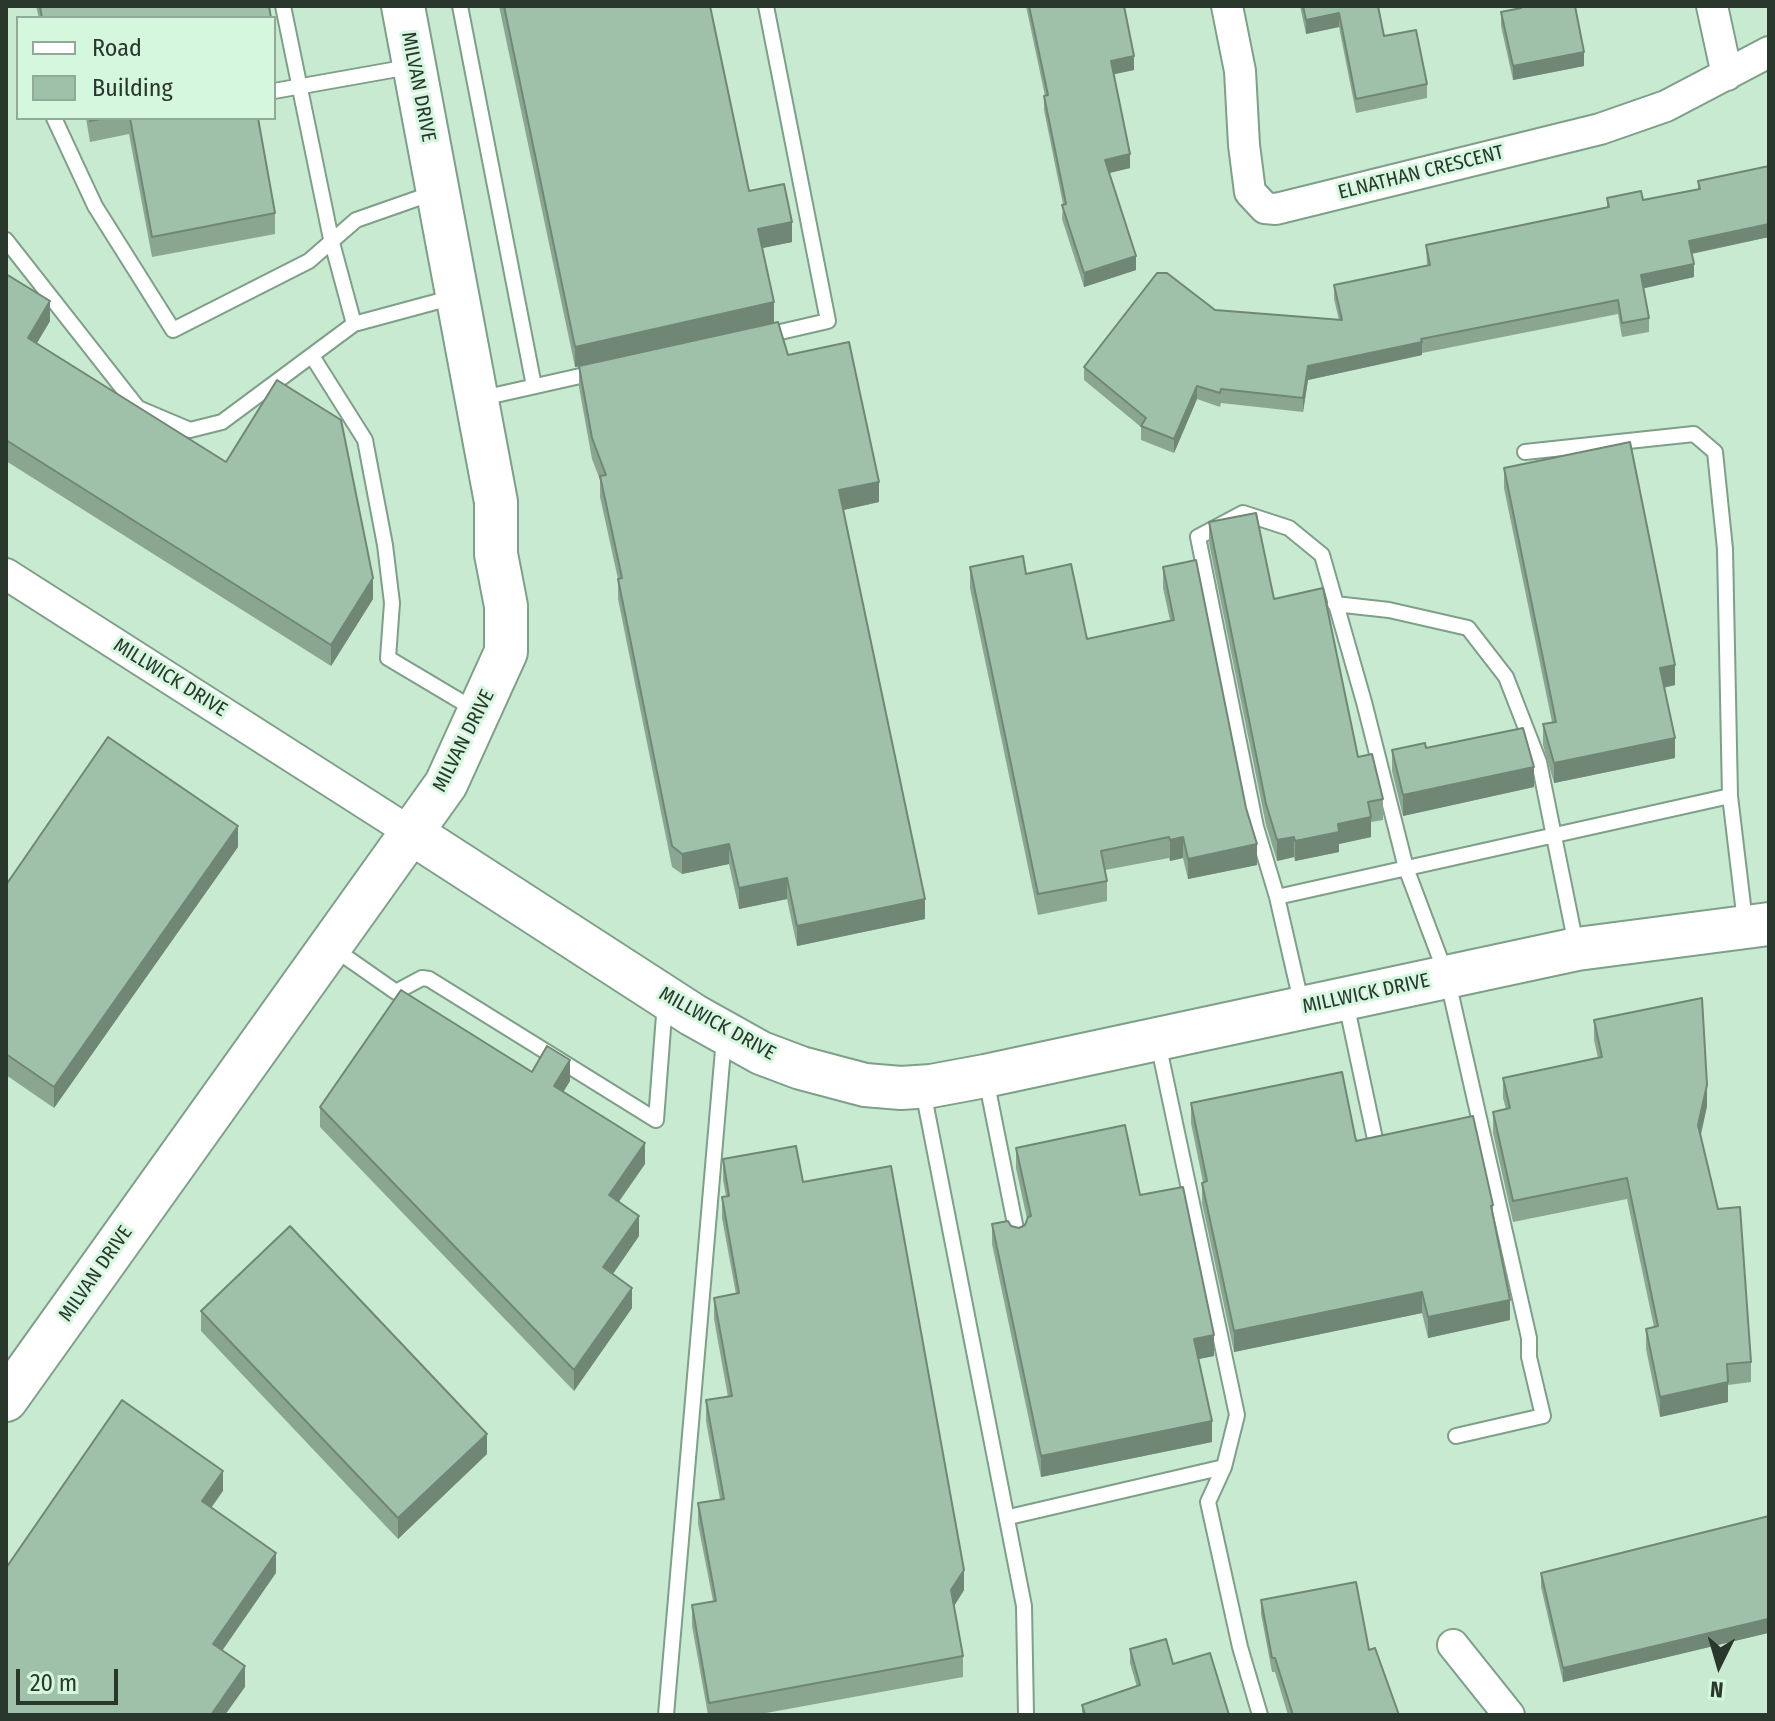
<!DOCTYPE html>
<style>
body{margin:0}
#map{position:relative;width:1775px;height:1721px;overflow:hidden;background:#c7ead1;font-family:"Fira Sans Condensed",sans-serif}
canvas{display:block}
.frame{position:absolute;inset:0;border:8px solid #29372d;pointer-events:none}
.legend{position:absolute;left:16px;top:16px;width:260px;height:104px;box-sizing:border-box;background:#d4f7de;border:2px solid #90aa97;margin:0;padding:10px 14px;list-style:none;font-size:24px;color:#29372d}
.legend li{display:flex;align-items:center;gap:16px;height:40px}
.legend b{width:40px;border:2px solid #90aa97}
.north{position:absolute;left:1679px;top:1625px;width:80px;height:80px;-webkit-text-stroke:6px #d4f7de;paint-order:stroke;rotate:185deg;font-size:22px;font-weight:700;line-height:32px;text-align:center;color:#29372d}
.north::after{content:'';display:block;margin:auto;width:28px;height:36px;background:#29372d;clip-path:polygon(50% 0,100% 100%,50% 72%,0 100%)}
.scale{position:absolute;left:16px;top:1669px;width:102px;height:36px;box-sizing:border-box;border:4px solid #29372d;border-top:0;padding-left:10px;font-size:24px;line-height:28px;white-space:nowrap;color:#29372d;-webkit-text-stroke:6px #d4f7de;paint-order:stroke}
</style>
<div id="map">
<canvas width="1775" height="1721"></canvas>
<div class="frame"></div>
<ul class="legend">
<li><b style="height:10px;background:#fff"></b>Road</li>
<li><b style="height:22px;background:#a0c1a9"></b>Building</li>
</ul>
<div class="north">N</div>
<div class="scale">20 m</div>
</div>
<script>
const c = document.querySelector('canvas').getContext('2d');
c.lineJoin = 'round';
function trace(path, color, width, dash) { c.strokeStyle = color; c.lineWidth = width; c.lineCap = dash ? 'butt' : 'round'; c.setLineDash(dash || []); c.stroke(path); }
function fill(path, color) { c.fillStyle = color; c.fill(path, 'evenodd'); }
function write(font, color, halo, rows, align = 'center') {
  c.font = font + ' "Fira Sans Condensed",sans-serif'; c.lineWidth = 6; c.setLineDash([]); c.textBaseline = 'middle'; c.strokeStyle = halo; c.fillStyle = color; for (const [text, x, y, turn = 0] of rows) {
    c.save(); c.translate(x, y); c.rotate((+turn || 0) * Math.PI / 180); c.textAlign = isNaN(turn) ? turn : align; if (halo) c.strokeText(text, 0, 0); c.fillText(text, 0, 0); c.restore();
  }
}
const lane = new Path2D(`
 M283 6 331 239 354 324
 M460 6 534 386
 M274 91 409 67
 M54 118 95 206 173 330 309 261 356 220 433 193
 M6 240 138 408 190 430 222 422 354 324 454 297
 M763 336 828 321 766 6
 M312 356 365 440 385 545 392 603 388 658 477 711
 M478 399 598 372
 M1525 452 1694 434 1715 452 1725 549 1730 796
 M1335 604 1389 610 1468 628 1506 677 1539 762 1576 945
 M1277 897 1256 827 1198 537 1243 513 1289 528 1322 555 1364 702 1406 868 1447 977 1529 1338V1357L1543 1416 1456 1436
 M333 948 396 992 422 978 429 979 656 1120 665 1002
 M1346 1003 1375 1139
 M1302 1006 1277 897 1730 796 1745 922
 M1158 1043 1237 1415 1224 1467 1208 1502 1240 1647 1260 1715
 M986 1079 1018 1239
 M923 1091 1024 1606 1026 1715
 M1009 1517 1224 1467
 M666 1715 724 1038`);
const street = new Path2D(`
 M1227 6 1240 71 1244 145 1250 192 1265 208 1276 209 1600 129 1666 106 1769 52
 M1712 6 1727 75
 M6 574 410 832
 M1453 1645 1509 1715`);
const secondary = new Path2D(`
 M410 832 693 1015 761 1053 801 1068 865 1085 901 1088 931 1086 985 1076 1577 949 1769 924
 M6 1400 446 784 506 652V606L496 554V502L403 6`);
trace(lane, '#7e9f88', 18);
trace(street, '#7e9f88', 34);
trace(secondary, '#7e9f88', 46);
trace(lane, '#fff', 14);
trace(street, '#fff', 30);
trace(secondary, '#fff', 42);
fill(new Path2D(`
 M36 6H269L271 18H39Z
 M499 6H710L749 191 792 242 762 248 774 323 788 355 879 502 843 510 925 919 797 946 787 899 739 909 729 864 682 874 672 867 618 599V579L600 497V480L592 459 579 387V366L575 367Z
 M1026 6H1124L1134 70 1113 74 1130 168 1109 173 1136 270 1084 287 1062 219 1063 204 1044 110V96H1045Z
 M1300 6H1378L1384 36 1427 84V98L1356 113 1339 27 1306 34Z
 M1518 6H1575L1584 66 1513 80 1501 26V12L1519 8Z
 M274 31 275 39V59L274 60Z
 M86 118H258L275 213V234L152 257 129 134 90 142Z
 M1769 166V237L1692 254 1694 277 1643 288 1649 318V332L1622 337 1618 314 1422 353V355L1308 380 1303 412 1221 403 1220 407 1197 399 1174 453 1141 440V427L1084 380V367L1215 310 1339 320 1334 299V285L1427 265 1426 245 1607 208V198L1643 200 1698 189V181Z
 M6 274 50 321 37 343 373 599 331 666 6 461Z
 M1504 468 1675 685 1664 688 1675 758 1554 783 1543 745V724L1552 722 1504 488Z
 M1209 522 1274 599 1358 757 1383 799V820L1371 822V837L1339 844V852L1295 861 1294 857 1277 861 1266 825 1209 543Z
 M970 567 1026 574 1087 639 1170 620 1163 588V567L1257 865 1188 879 1183 858 1170 861 1169 858 1105 870 1107 881V901L1038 915 970 588Z
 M1426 748 1534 787 1403 816 1392 771V750Z
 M238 847 54 1108 6 1075V885Z
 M1594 1020 1707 1106 1701 1135 1751 1362V1382L1728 1385V1402L1660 1417 1646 1349V1329L1654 1327 1627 1199 1513 1222 1493 1133V1112L1506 1109 1503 1098V1078L1598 1058 1594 1040Z
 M532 1072 570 1081 563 1092 645 1164 619 1202 639 1236 613 1274 632 1308 574 1391 320 1127V1107Z
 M1191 1103 1356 1141 1493 1205V1218L1510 1320 1428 1338 1422 1313 1234 1352 1202 1203V1183L1203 1182 1191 1123Z
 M1016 1148 1140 1195 1214 1356 1198 1359 1212 1442 1041 1477 992 1244V1224L1011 1226 1019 1228 1025 1225 1027 1219 1016 1168Z
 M723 1159 803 1182 964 1590 954 1606 963 1656V1677L755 1715H708L692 1626V1605L713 1601 698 1524V1503L720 1499 706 1421V1400L728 1397 714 1319V1298L736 1294 722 1218V1197L726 1196 723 1180Z
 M201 1311 487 1454 398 1539 201 1331Z
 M1769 1516 1768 1633 1563 1682 1541 1587V1573Z
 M1261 1600 1369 1650 1399 1715H1288L1275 1672H1272L1261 1614Z
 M1130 1649 1173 1664 1229 1715H1082V1705L1137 1687 1130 1663Z`), '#8aa691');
fill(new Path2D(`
 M1339 13V27L1306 34V20Z
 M1584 52V66L1513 80V66Z
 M1134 56V70L1111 75V61Z
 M1130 154V168L1105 174V160Z
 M792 222V242L758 249V229Z
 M1769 224V237L1689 254V241Z
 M1136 256V270L1084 287V273Z
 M1694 264V277L1641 289V275Z
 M50 301V321L28 358V338Z
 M774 302V323L575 367V347Z
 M1422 342V355L1308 380 1303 412V398L1308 366Z
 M1197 386V399L1174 453V439Z
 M879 482V502L839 511V490Z
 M373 578V599L331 666V645Z
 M1675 665V685L1660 688V668Z
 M1675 738V758L1554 783V763Z
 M1534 767V787L1403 816V795Z
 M1371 817V837L1339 844V852L1295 861V841L1338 824Z
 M238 826V847L54 1108V1087Z
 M1183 837V858L1170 861V840Z
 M1294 837V857L1277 861V840Z
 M729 844V864L682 874V854Z
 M1257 844V865L1188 879V859Z
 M787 878V899L739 909V888Z
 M925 899V919L797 946V926Z
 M570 1060V1081L554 1107V1086Z
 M1707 1085V1106L1698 1146V1125Z
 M645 1143V1164L609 1215V1195Z
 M639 1216V1236L603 1288V1267Z
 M632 1288V1308L574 1391V1370Z
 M1422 1292V1313L1234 1352V1331Z
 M1510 1300V1320L1428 1338V1317Z
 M1214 1335V1356L1194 1360V1339Z
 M1728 1382V1402L1660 1417V1397Z
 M1212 1421V1442L1041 1477V1456Z
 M487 1434V1454L398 1539V1518Z
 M223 1471V1491L202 1521V1501Z
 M276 1553V1573L213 1664V1644Z
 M964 1570V1590L951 1611V1590Z
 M1769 1616 1768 1633 1563 1682V1668Z
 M245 1666V1687L225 1715H211Z`), '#708776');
const building = new Path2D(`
 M40 6H269L271 18H42Z
 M504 6H710L749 191 784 184 792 222 758 229 774 302 575 347Z
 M1029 6H1124L1134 56 1111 61 1130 154 1105 160 1136 256 1084 273 1062 205 1066 204 1044 96 1048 95Z
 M1303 6H1378L1384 36 1416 30 1427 84 1356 99 1339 13 1306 20Z
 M1521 6H1575L1584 52 1513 66 1501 12 1521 8Z
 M90 118H106L90 121Z
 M130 118H258L275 213 152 237Z
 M1769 166V224L1689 241 1694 264 1641 275 1649 318 1622 323 1618 300 1421 339 1422 342 1308 366 1303 398 1221 389 1220 393 1197 386 1174 439 1141 426 1146 418 1084 367 1157 273H1167L1215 310 1342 320 1334 285 1430 265 1426 245 1609 207 1607 198 1641 191 1643 200 1700 189 1698 181Z
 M6 274 50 301 28 338 226 462 277 380 341 420 373 578 331 645 6 440Z
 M778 322 788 355 849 342 879 482 839 490 925 899 797 926 787 878 739 888 729 844 682 854 672 846 618 579 622 578 600 476 606 475 592 438 579 366Z
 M1630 442 1675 665 1660 668 1675 738 1554 763 1543 724 1556 722 1504 468Z
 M1256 513 1274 599 1323 588 1358 757 1372 754 1383 799 1368 802 1371 817 1338 824 1339 832 1295 841 1294 837 1277 840 1266 804 1209 522Z
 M1023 556 1026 574 1071 564 1087 639 1174 620 1163 567 1196 560 1246 808 1257 844 1188 859 1183 837 1170 840 1169 837 1101 851 1107 881 1038 894 970 567Z
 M1523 728 1534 767 1403 795 1392 750 1425 743 1426 748Z
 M108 737 238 826 54 1087 6 1054V885Z
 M401 990 532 1072 547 1046 570 1060 554 1086 645 1143 609 1195 639 1216 603 1267 632 1288 574 1370 320 1107Z
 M1702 998 1707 1085 1698 1125 1718 1209 1740 1207 1751 1362 1727 1364 1728 1382 1660 1397 1646 1329 1658 1326 1627 1178 1513 1201 1493 1112 1510 1108 1503 1078 1602 1057 1594 1020Z
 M1342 1072 1356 1141 1473 1116 1493 1205 1491 1206 1510 1300 1428 1317 1422 1292 1234 1331 1202 1183 1207 1181 1191 1103Z
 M1125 1125 1140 1195 1183 1187 1214 1335 1194 1339 1212 1421 1041 1456 992 1224 1008 1221 1011 1226 1019 1228 1025 1225 1028 1217 1031 1216 1016 1148Z
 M796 1146 803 1182 891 1166 964 1570 951 1590 963 1656 709 1703 692 1605 716 1601 698 1503 724 1499 706 1400 732 1396 714 1298 739 1293 722 1197 729 1196 723 1159Z
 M290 1226 487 1434 398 1518 201 1311Z
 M122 1400 223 1471 202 1501 276 1553 213 1644 245 1666 211 1715H6V1568Z
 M1769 1516 1768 1619 1563 1668 1541 1573Z
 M1356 1582 1369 1650 1375 1648 1399 1715H1293L1275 1658H1272L1261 1600Z
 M1166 1639 1173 1664 1210 1653 1229 1715H1082L1085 1714 1082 1705 1140 1685 1130 1649Z`);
fill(building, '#a0c1a9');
trace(building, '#708776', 2);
write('20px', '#29372d', '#d4f7de', [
 ["MILVAN DRIVE",418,87,79],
 ["ELNATHAN CRESCENT",1421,173,-14],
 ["MILLWICK DRIVE",170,678,32],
 ["MILVAN DRIVE",464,741,-63],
 ["MILLWICK DRIVE",1366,994,-12],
 ["MILLWICK DRIVE",717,1024,29],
 ["MILVAN DRIVE",96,1274,-55]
]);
</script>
